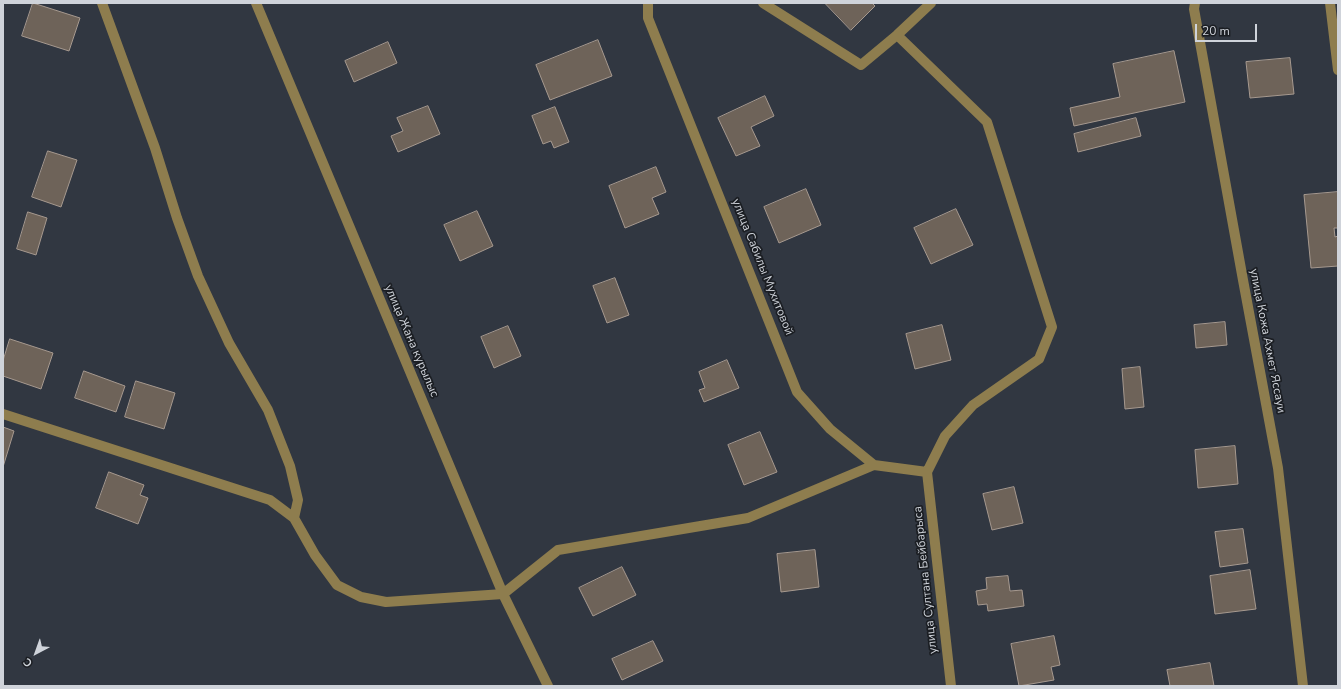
<!DOCTYPE html>
<meta charset="utf-8">
<style>
body{margin:0}
#map{position:relative;width:1341px;height:689px;overflow:hidden;background:#313741;font-family:"Nunito Sans",sans-serif}
canvas{display:block}
.frame{position:absolute;inset:0;border:4px solid #cfd3da;pointer-events:none}
.north{position:absolute;left:16px;top:633px;width:40px;height:40px;-webkit-text-stroke:3px #1b1e23;paint-order:stroke;rotate:221deg;font-size:11px;font-weight:700;line-height:16px;text-align:center;color:#cfd3da}
.north::after{content:'';display:block;margin:auto;width:14px;height:18px;background:#cfd3da;clip-path:polygon(50% 0,100% 100%,50% 72%,0 100%)}
.scale{position:absolute;left:1195px;top:24px;width:62px;height:18px;box-sizing:border-box;border:2px solid #cfd3da;border-top:0;padding-left:5px;font-size:12px;line-height:14px;white-space:nowrap;color:#cfd3da;-webkit-text-stroke:3px #1b1e23;paint-order:stroke}
</style>
<div id="map">
<canvas width="1341" height="689"></canvas>
<div class="frame"></div>
<div class="north">С</div>
<div class="scale">20 m</div>
</div>
<script>
const c = document.querySelector('canvas').getContext('2d');
c.lineJoin = 'round';
function fill(path, color) { c.fillStyle = color; c.fill(path, 'evenodd'); }
function trace(path, color, width, dash) { c.strokeStyle = color; c.lineWidth = width; c.lineCap = dash ? 'butt' : 'round'; c.setLineDash(dash || []); c.stroke(path); }
function write(font, color, halo, rows, align = 'center') {
  c.font = font + ' "Nunito Sans",sans-serif'; c.lineWidth = 3.5; c.setLineDash([]); c.textBaseline = 'middle'; c.strokeStyle = halo; c.fillStyle = color; for (const [text, x, y, turn = 0] of rows) {
    c.save(); c.translate(x, y); c.rotate((+turn || 0) * Math.PI / 180); c.textAlign = isNaN(turn) ? turn : align; if (halo) c.strokeText(text, 0, 0); c.fillText(text, 0, 0); c.restore();
  }
}
const building = new Path2D(`
 M33 3 80 18 69 51 22 36Z
 M825 3H872L875 6 851 30Z
 M598 40 612 76 550 100 536 65Z
 M388 42 397 63 354 82 345 61Z
 M1174 51 1185 102 1074 126 1070 108 1120 97 1113 64Z
 M1290 58 1294 94 1250 98 1246 62Z
 M765 96 774 116 751 127 760 146 736 156 718 118Z
 M428 106 440 134 398 152 391 136 403 131 397 118Z
 M555 107 569 142 554 148 551 141 543 144 532 116Z
 M1136 118 1141 136 1078 152 1074 134Z
 M48 151 77 160 61 207 32 197Z
 M656 167 666 192 652 198 659 214 625 228 609 186Z
 M806 189 821 225 779 243 764 207Z
 M1338 192V228H1334L1335 237 1338 236V266L1311 268 1304 195Z
 M956 209 973 245 931 264 914 228Z
 M477 211 493 246 460 261 444 225Z
 M28 212 47 218 36 255 17 249Z
 M615 278 629 315 607 323 593 286Z
 M1225 322 1227 345 1196 348 1194 325Z
 M942 325 951 360 915 369 906 334Z
 M508 326 521 356 494 368 481 337Z
 M10 339 53 353 41 389 3 376V361Z
 M727 360 739 388 704 402 699 390 705 388 699 372Z
 M1140 367 1144 407 1125 409 1122 369Z
 M84 371 125 386 116 412 75 398Z
 M136 381 175 393 164 429 125 417Z
 M3 427 14 431 3 467Z
 M760 432 777 472 744 485 728 445Z
 M1235 446 1238 484 1198 488 1195 450Z
 M109 472 144 485 140 495 148 498 138 524 96 508Z
 M1014 487 1023 523 992 530 983 494Z
 M1243 529 1248 563 1220 567 1215 532Z
 M815 550 819 587 781 592 777 554Z
 M622 567 636 595 593 616 579 588Z
 M1250 570 1256 609 1215 614 1210 576Z
 M1008 576 1010 591 1022 590 1024 606 988 611 987 604 978 605 976 591 987 589 986 578Z
 M1054 636 1060 665 1051 667 1054 680 1019 686 1011 644Z
 M653 641 663 661 622 680 612 659Z
 M1210 663 1214 686H1170L1167 670Z`);
fill(building, '#6e6359');
trace(building, '#a6998f', 1);
trace(new Path2D(`
 M102 3 155 148 177 218 198 276 229 343 268 410 290 466 298 500 294 518
 M256 3 503 594 548 686
 M648 3V18L797 392 830 429 874 465 927 472
 M763 3 861 65 897 35 931 3
 M1195 3 1194 9 1243 280 1278 468 1303 686
 M1330 3 1338 70
 M897 35 987 122 1052 327 1039 359 973 405 945 436 927 472
 M3 414 270 500 294 518 315 555 337 585 361 597 386 602 503 594 558 550 748 518 874 465
 M927 472 951 686`), '#8e7d4e', 10);
write('12px', '#cfd3da', '#1b1e23', [
 ["улица Сабилы Мухитовой",762,267,68],
 ["улица Жана курылыс",411,341,67],
 ["улица Кожа Ахмет Яссауи",1267,341,79],
 ["улица Султана Бейбарыса",926,580,-96]
]);
</script>
